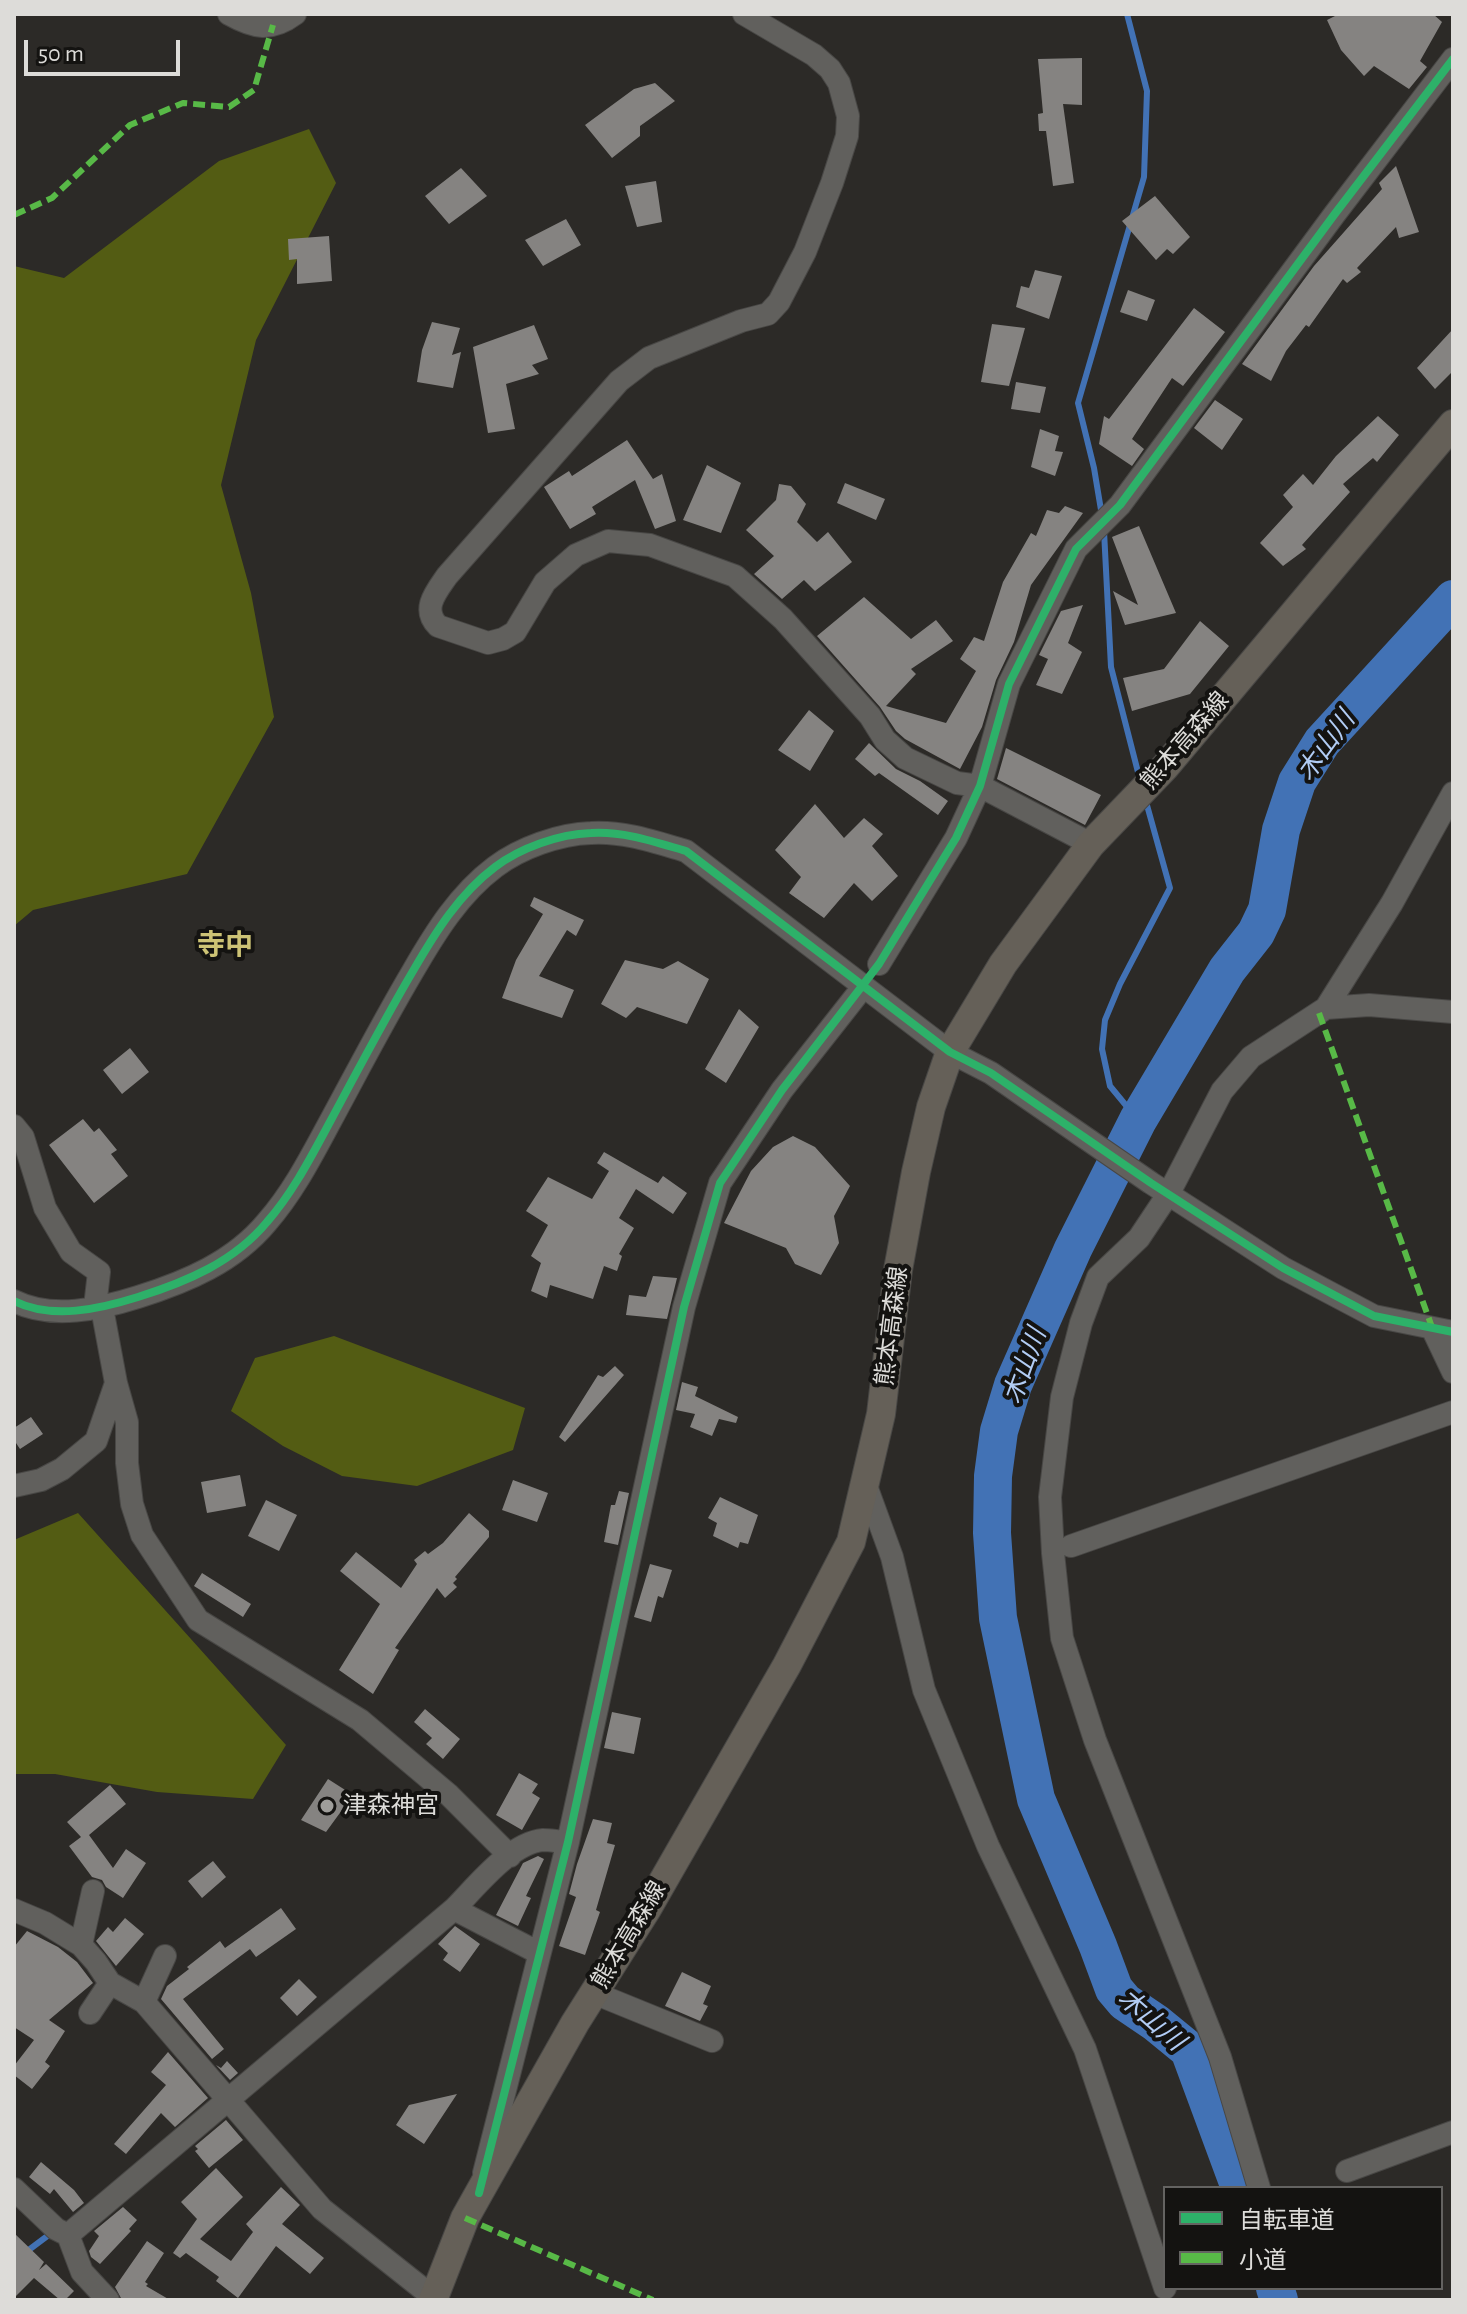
<!DOCTYPE html>
<meta charset="utf-8">
<style>
body{margin:0}
#map{position:relative;width:1467px;height:2314px;overflow:hidden;background:#2c2a27;font-family:"Alegreya Sans","Noto Sans JP",sans-serif}
canvas{display:block}
.frame{position:absolute;inset:0;border:16px solid #dddcd9;pointer-events:none}
.legend{position:absolute;left:1163px;top:2186px;width:280px;height:104px;box-sizing:border-box;background:#141311;border:2px solid #646361;margin:0;padding:10px 14px;list-style:none;font-size:24px;color:#dddcd9}
.legend li{display:flex;align-items:center;gap:16px;height:40px}
.legend b{width:40px;border:2px solid #646361}
.scale{position:absolute;left:24px;top:40px;width:156px;height:36px;box-sizing:border-box;border:4px solid #dddcd9;border-top:0;padding-left:10px;font-size:24px;line-height:28px;white-space:nowrap;color:#dddcd9;-webkit-text-stroke:6px #141311;paint-order:stroke}
</style>
<div id="map">
<canvas width="1467" height="2314"></canvas>
<div class="frame"></div>
<ul class="legend">
<li><b style="height:10px;background:#2db169"></b>自転車道</li>
<li><b style="height:10px;background:#58b947"></b>小道</li>
</ul>
<div class="scale">50 m</div>
</div>
<script>
const c = document.querySelector('canvas').getContext('2d');
c.lineJoin = 'round';
function fill(path, color) { c.fillStyle = color; c.fill(path, 'evenodd'); }
function trace(path, color, width, dash) { c.strokeStyle = color; c.lineWidth = width; c.lineCap = dash ? 'butt' : 'round'; c.setLineDash(dash || []); c.stroke(path); }
function write(font, color, halo, rows, align = 'center') {
  c.font = font + ' "Alegreya Sans","Noto Sans JP",sans-serif'; c.lineWidth = 8; c.setLineDash([]); c.textBaseline = 'middle'; c.strokeStyle = halo; c.fillStyle = color; for (const [text, x, y, turn = 0] of rows) {
    c.save(); c.translate(x, y); c.rotate((+turn || 0) * Math.PI / 180); c.textAlign = isNaN(turn) ? turn : align; if (halo) c.strokeText(text, 0, 0); c.fillText(text, 0, 0); c.restore();
  }
}
fill(new Path2D(`
 M309 129 336 183 256 340 221 485 251 593 274 717 187 874 33 910 14 926V266L64 278 219 161Z
 M334 1336 525 1408 513 1450 417 1486 342 1476 283 1446 231 1411 255 1358Z
 M78 1513 286 1745 253 1799 157 1792 55 1774H14V1540Z`), '#535c13');
trace(new Path2D(`
 M1102 516 1094 468 1078 403 1144 177 1147 91 1127 14
 M1104 531 1111 667 1140 780
 M1138 1120 1110 1086 1102 1049 1105 1020 1120 984 1170 888 1145 798
 M14 2261 54 2231`), '#4272b5', 6);
trace(new Path2D(`
 M1240 2188 1189 2050 1156 2023 1125 2002 1114 1989 1098 1946 1036 1799 998 1618 992 1533 993 1476 999 1431 1013 1385 1073 1249 1138 1120 1227 970 1256 933 1267 910 1281 830 1297 782 1322 742 1453 599
 M1275 2288 1279 2300`), '#4272b5', 38);
fill(new Path2D(`
 M1339 14H1433L1442 22 1420 61 1427 67 1409 89 1374 66 1364 76 1341 50 1327 20Z
 M1082 58V105L1063 104 1074 183 1053 186 1046 131H1039L1038 114 1043 113 1038 59Z
 M655 83 675 101 640 126V136L612 158 585 125 634 89Z
 M1396 166 1419 232 1399 238 1396 227 1357 268 1361 272 1347 283 1343 279 1309 327 1306 325 1286 351 1271 381 1242 364 1314 266 1382 189 1379 183Z
 M461 168 487 196 449 224 425 196Z
 M656 181 662 222 637 227 625 186Z
 M1155 196 1190 237 1173 254 1167 249 1156 260 1122 221Z
 M566 219 581 245 543 266 525 240Z
 M329 236 332 281 297 284V259L289 260 288 239Z
 M1035 270 1062 276 1049 319 1016 307 1021 286 1029 288Z
 M1128 290 1155 300 1147 321 1120 312Z
 M1194 308 1225 332 1183 386 1172 378 1132 439 1144 449 1132 466 1099 444 1104 416 1109 419Z
 M432 322 460 328 452 355 461 352 453 388 417 382 422 350Z
 M992 324 1025 328 1009 386 981 382Z
 M534 325 548 359 532 365 539 374 506 384 515 429 488 433 473 347Z
 M1453 329V371L1435 389 1417 368Z
 M1016 382 1046 387 1040 413 1011 409Z
 M1215 400 1243 419 1222 450 1194 428Z
 M1378 416 1399 435 1377 462 1373 458 1343 484 1350 492 1302 545 1306 549 1283 566 1260 543 1293 507 1283 495 1303 474 1313 485 1336 456Z
 M1040 429 1059 436 1055 451 1063 452 1055 476 1031 467Z
 M627 440 653 479 662 474 676 521 655 529 635 480 592 507 596 514 570 529 544 487 569 471 572 476Z
 M707 465 741 483 721 533 683 520Z
 M845 483 885 499 876 520 837 503Z
 M779 484 791 486 806 504 797 522 817 542 828 532 852 562 815 591 804 580 782 599 754 574 774 556 746 530 776 500Z
 M1065 506 1083 513 1031 585 1014 642 996 680 982 727 960 769 905 739 896 731 880 707 817 636 864 597 911 639 936 620 953 641 911 669 916 674 886 706 946 723 976 671 960 659 974 637 984 641 1003 582 1031 533 1036 536 1047 510 1059 513Z
 M1139 526 1176 613 1125 625 1113 591 1138 605 1112 537Z
 M1083 605 1068 643 1082 652 1062 694 1036 685 1048 659 1039 655 1061 611Z
 M1200 621 1229 646 1190 694 1132 711 1123 678 1164 669Z
 M809 710 834 731 810 771 778 750Z
 M869 743 896 769 920 781 948 801 938 815 879 773 875 776 855 759Z
 M1006 748 1101 795 1085 825 997 779Z
 M815 804 844 838 864 818 883 834 872 846 898 876 872 901 854 883 824 918 789 893 801 877 775 850Z
 M534 897 584 920 576 936 567 930 539 976 574 990 562 1018 502 998 516 960 543 914 530 906Z
 M625 960 663 969 678 961 709 979 687 1024 637 1007 626 1018 601 1004Z
 M739 1009 759 1027 726 1083 705 1069Z
 M130 1048 149 1072 122 1094 103 1070Z
 M83 1119 94 1132 99 1128 117 1150 111 1154 128 1176 94 1203 49 1145Z
 M793 1136 815 1147 850 1186 834 1216 839 1243 821 1275 795 1264 786 1248 724 1223 751 1171 773 1147Z
 M604 1152 658 1183 663 1176 687 1193 673 1214 636 1189 619 1218 634 1228 619 1254 622 1256 617 1271 604 1266 593 1299 550 1285 547 1298 531 1291 541 1263 531 1256 548 1225 526 1211 548 1177 592 1199 609 1171 597 1163Z
 M653 1276 677 1278 667 1319 626 1315 629 1295 646 1297Z
 M615 1366 624 1375 565 1442 559 1437 598 1375 603 1377Z
 M682 1382 698 1387 695 1396 738 1417 736 1423 719 1419 712 1436 690 1427 695 1414 676 1410Z
 M31 1417 43 1434 20 1449 14 1440V1428Z
 M240 1475 246 1506 207 1513 201 1482Z
 M513 1480 548 1493 537 1522 502 1510Z
 M619 1491 629 1493 618 1545 604 1542 611 1505H615Z
 M720 1497 758 1515 748 1544 740 1542 738 1548 713 1536 717 1523 708 1518Z
 M266 1500 297 1515 279 1551 248 1536Z
 M469 1513 489 1531V1537L455 1577 457 1579 453 1583 457 1587 445 1598 437 1588 395 1648 399 1650 373 1694 339 1670 380 1604 340 1571 356 1552 401 1588 417 1564 414 1560 425 1551 428 1554 443 1543Z
 M650 1564 672 1570 663 1598 658 1596 651 1622 634 1617Z
 M202 1573 251 1604 243 1617 194 1586Z
 M425 1709 460 1739 443 1759 426 1744 432 1738 414 1722Z
 M612 1712 641 1718 634 1754 604 1748Z
 M519 1773 538 1784 532 1793 540 1798 522 1830 496 1815Z
 M328 1779 353 1795 326 1832 301 1820Z
 M110 1785 126 1804 89 1835 113 1868 126 1849 146 1863 123 1898 106 1887 102 1880 92 1877 69 1846 81 1837 67 1822Z
 M593 1819 612 1823 607 1843 615 1845 596 1910 600 1912 585 1955 559 1946 576 1897 569 1894 577 1864Z
 M538 1856 544 1859 526 1896 531 1898 518 1926 496 1915 523 1863Z
 M213 1861 226 1877 202 1898 188 1881Z
 M281 1908 296 1929 256 1957 250 1949 183 1999 224 2049 212 2059 161 1999 167 1986 189 1969 187 1967 220 1941 225 1948Z
 M125 1918 144 1934 116 1966 96 1941 108 1927 113 1932Z
 M455 1926 480 1944 460 1972 443 1960 448 1953 438 1944Z
 M27 1931 58 1947 77 1962 93 1983 49 2020 65 2031 45 2062 50 2066 32 2089 14 2075V2066L34 2040 14 2027V1947Z
 M682 1972 711 1986 703 2004 708 2006 700 2021 665 2006Z
 M299 1979 317 1997 297 2016 280 1998Z
 M168 2052 208 2098 175 2127 161 2113 126 2154 114 2144 166 2085 151 2072Z
 M227 2061 238 2073 230 2080 216 2065 221 2068Z
 M457 2094 424 2144 396 2125 409 2105Z
 M226 2120 243 2140 209 2168 195 2151 198 2149 195 2146Z
 M41 2162 74 2190 84 2203 73 2212 54 2189 50 2194 29 2177Z
 M216 2168 243 2197 200 2239 231 2261 253 2232 246 2224 281 2187 300 2205 282 2224 324 2258 310 2274 276 2246 238 2298 216 2281 219 2277 186 2253 180 2258 173 2253 197 2219 181 2202Z
 M123 2207 137 2220 129 2229 131 2231 100 2264 91 2257 89 2251 99 2236 94 2231Z
 M14 2233 44 2262 39 2270 46 2264 74 2291 65 2300H60L34 2278 14 2298Z
 M147 2241 164 2253 145 2282 148 2284 146 2286 170 2300H122L115 2287Z`), '#858381');
const minor = new Path2D(`
 M229 14C254 28 271 32 295 14
 M744 14 814 55 830 69 839 83 848 116 847 136 832 183 805 252 779 302 768 314 741 321 649 358 619 381 447 576C436 592 421 609 438 626L488 643 503 639 515 632 545 582 576 555 608 541 650 545 735 576 783 619 870 716 885 740 905 758 957 783 980 786 1091 844
 M879 964 956 838 980 786 1009 684 1076 549 1120 505 1334 215 1453 59
 M1326 1008 1369 1005 1453 1012
 M14 1126 23 1137 45 1208 71 1252 99 1272 96 1298 102 1308 116 1383 96 1441 62 1469 41 1480 14 1486
 M14 1301C52 1320 100 1309 138 1297 186 1282 234 1262 267 1222 294 1191 312 1155 331 1120 358 1070 384 1020 413 971 435 933 459 894 495 867 520 848 559 834 591 833 624 831 655 842 686 851L950 1052 991 1073 1151 1183 1283 1268 1374 1316 1453 1332
 M1433 1330 1453 1372
 M116 1383 127 1422V1463L132 1504 142 1535 198 1620 360 1720 449 1795 510 1856
 M865 1483 892 1557 924 1690 988 1846 1085 2049 1165 2288
 M1071 1546 1453 1412
 M454 1909C476 1887 510 1843 543 1840 551 1840 560 1842 568 1842
 M14 1910 45 1923 81 1945 96 1962 110 1983 144 2002 322 2209 433 2297
 M81 1945 93 1891
 M594 1993 712 2041
 M144 2002 165 1956
 M90 2013 110 1983
 M1347 2171 1453 2132
 M484 2173 568 1842 684 1307 720 1183 782 1090 856 996
 M1259 2188 1220 2057 1095 1740 1062 1638 1053 1553 1050 1497 1062 1397 1081 1323 1098 1277 1139 1238 1169 1193 1222 1091 1251 1057 1326 1008 1392 903 1453 793
 M14 2189 56 2229 68 2235 82 2272 108 2300
 M68 2235 454 1909 539 1953`);
const major = new Path2D(`
 M433 2300 465 2218 479 2193 575 2023 647 1909 787 1665 851 1542 881 1414 898 1270 916 1172 931 1107 950 1052 1003 964 1091 844 1165 767 1453 424`);
trace(minor, '#484745', 24);
trace(major, '#484745', 30);
trace(minor, '#61605d', 22);
trace(major, '#656058', 28);
trace(new Path2D(`
 M14 215 52 198 130 125 183 103 229 107 254 90 273 25
 M1319 1013 1433 1330
 M465 2218 653 2300`), '#58b947', 6, [12, 6]);
trace(new Path2D(`
 M14 1301C52 1320 100 1309 138 1297 186 1282 234 1262 267 1222 294 1191 312 1155 331 1120 358 1070 384 1020 413 971 435 933 459 894 495 867 520 848 559 834 591 833 624 831 655 842 686 851L950 1052 991 1073 1151 1183 1283 1268 1374 1316 1453 1332
 M479 2193 568 1842 684 1307 720 1183 782 1090 879 964 956 838 980 786 1009 684 1076 549 1120 505 1334 215 1453 59`), '#2db169', 8);
for (const [x, y, r, color] of [
 [327,1806,8,"#9f9e9b"]
]) { const dot = new Path2D(); dot.arc(x, y, r, 0, 2 * Math.PI); c.fillStyle = color; c.fill(dot); trace(dot, '#141311', 3); }
write('24px', '#dddcd9', '#141311', [
 ["熊本高森線",1185,741,-49],
 ["熊本高森線",892,1326,-83],
 ["熊本高森線",629,1935,-59]
]);
write('24px', '#dddcd9', '#141311', [
 ["津森神宮",343,1806]
], 'left');
write('italic 26px', '#b1ccf4', '#141311', [
 ["木山川",1326,746,-54],
 ["木山川",1025,1366,-70],
 ["木山川",1151,2020,41]
]);
write('bold 28px', '#cdc375', '#141311', [
 ["寺中",225,946]
]);
</script>
